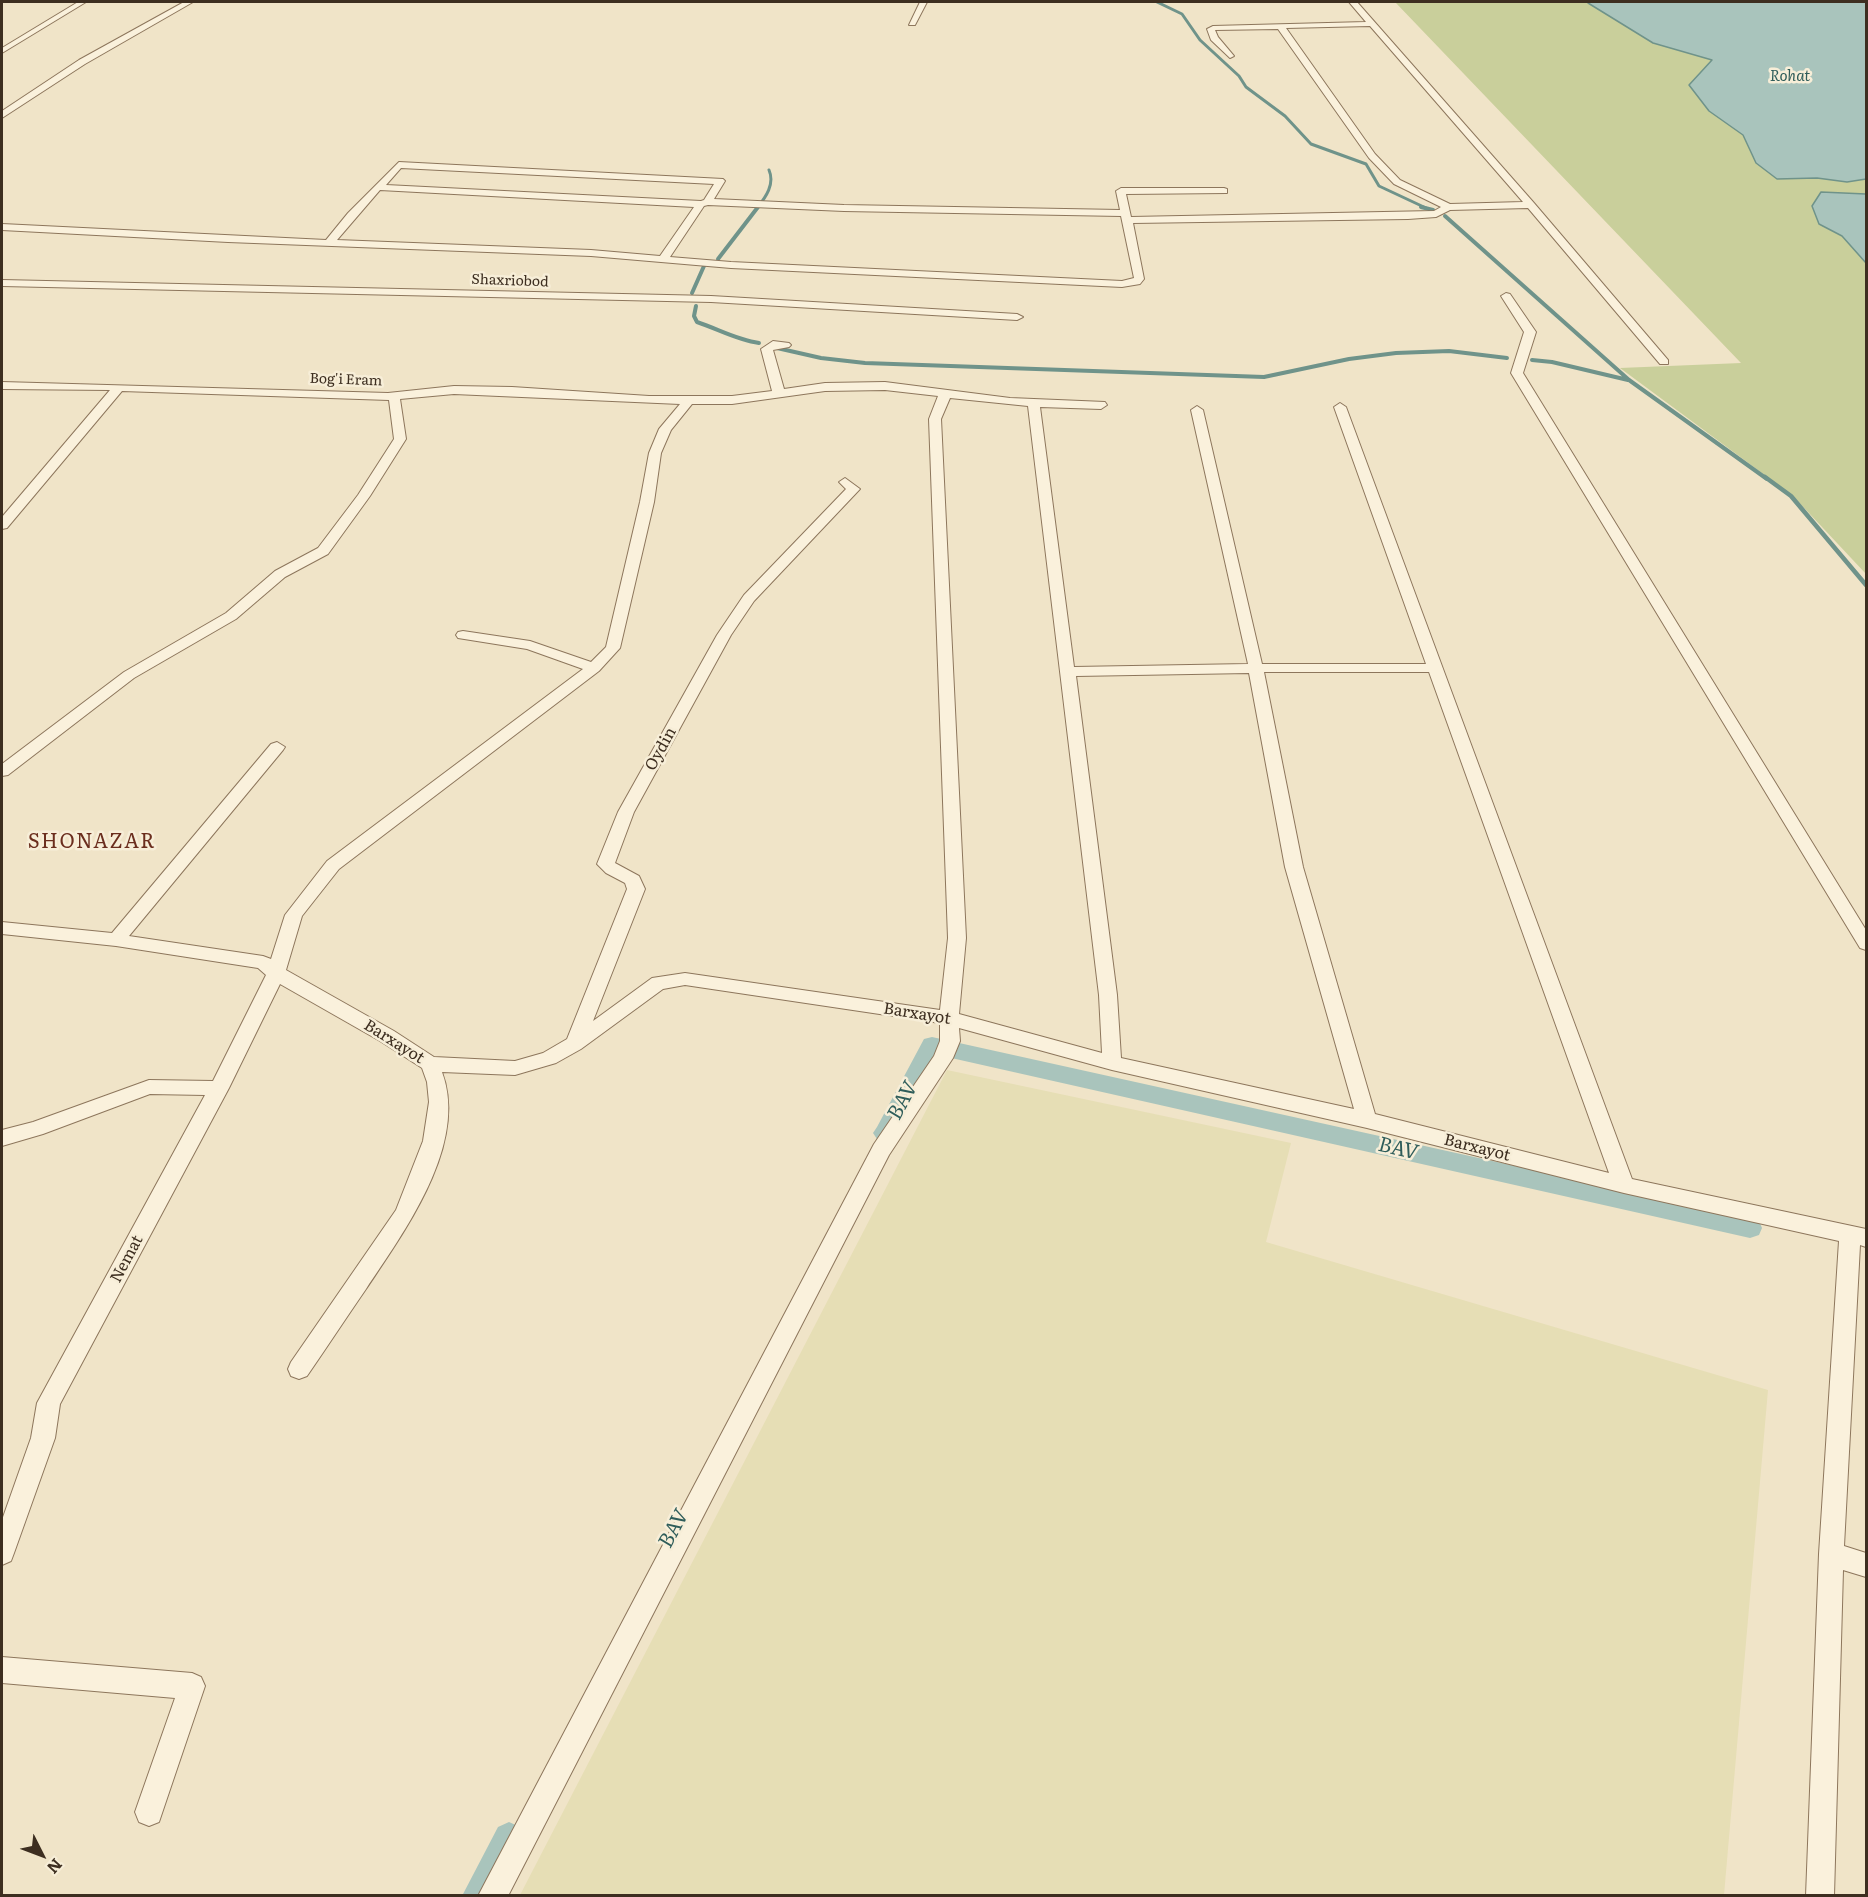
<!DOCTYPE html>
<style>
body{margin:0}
#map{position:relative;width:1868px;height:1897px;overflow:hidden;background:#f0e4c8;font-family:Literata,serif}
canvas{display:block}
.frame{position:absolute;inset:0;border:3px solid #3d2e20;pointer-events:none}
.north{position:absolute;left:12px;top:1825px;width:60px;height:60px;-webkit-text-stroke:4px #f7eed8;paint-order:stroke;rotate:132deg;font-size:16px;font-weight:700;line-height:24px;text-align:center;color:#3d2e20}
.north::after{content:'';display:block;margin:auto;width:21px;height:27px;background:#3d2e20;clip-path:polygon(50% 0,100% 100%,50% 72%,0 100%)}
</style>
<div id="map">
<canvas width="1868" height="1897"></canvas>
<div class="frame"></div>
<div class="north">N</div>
</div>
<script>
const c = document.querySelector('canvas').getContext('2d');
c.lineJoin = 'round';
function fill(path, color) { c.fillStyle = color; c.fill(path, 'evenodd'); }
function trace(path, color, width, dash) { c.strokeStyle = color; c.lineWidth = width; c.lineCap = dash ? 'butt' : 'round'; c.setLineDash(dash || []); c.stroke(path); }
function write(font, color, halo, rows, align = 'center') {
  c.font = font + ' Literata,serif'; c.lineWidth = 5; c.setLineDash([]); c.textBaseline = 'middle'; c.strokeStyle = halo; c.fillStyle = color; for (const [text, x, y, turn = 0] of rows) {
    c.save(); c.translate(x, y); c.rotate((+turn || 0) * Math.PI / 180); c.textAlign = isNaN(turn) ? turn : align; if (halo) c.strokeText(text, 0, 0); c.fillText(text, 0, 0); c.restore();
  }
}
fill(new Path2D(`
 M947 1070 1291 1143 1266 1242 1768 1390 1724 1895H520Z`), '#e6deb5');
fill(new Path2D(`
 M1395 2H1866V574L1793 496 1620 368 1741 363Z`), '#c9cf9b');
const water = new Path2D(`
 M1591 2H1866V179L1847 182 1817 178 1777 179 1756 163 1743 135 1709 111 1689 85 1712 60 1653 43 1588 3Z
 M1821 192 1866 194V263L1842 236 1819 224 1812 206Z`);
fill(water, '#a9c4bc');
trace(water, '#6f938a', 1.5);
trace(new Path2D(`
 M1157 2 1182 14 1200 40 1239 76 1246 87 1285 116 1311 144 1366 164 1379 186 1426 208
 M757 208C766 197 775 184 769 170`), '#6f938a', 3);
trace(new Path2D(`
 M1421 207 1433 210
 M1445 216 1629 380 1767 479
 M718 259 758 207
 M692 293 704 266
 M696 306 694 316 697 322C718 329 737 340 759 343
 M777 348 821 358 865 363 1264 377 1349 359 1396 353 1449 351 1507 358
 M1532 360 1552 362 1628 380`), '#6f938a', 4);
trace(new Path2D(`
 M1765 477 1791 496 1866 585`), '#6f938a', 4.5);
fill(new Path2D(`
 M932 1037 1750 1218 1759 1221 1762 1228 1759 1235 1750 1238 938 1055 893 1139 885 1142 877 1139 873 1133 877 1127 924 1039Z
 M509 1822 520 1827 525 1838 496 1896H462L498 1827Z`), '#a9c4bc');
const street = new Path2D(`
 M78 2H86L2 53V48Z
 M184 2H193L85 64 2 118V111L79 60Z
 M920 2H927L915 25H909Z
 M1349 2H1357L1534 203 1668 360V364H1660L1528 208 1450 210 1436 217 1408 219 1133 223 1144 279 1140 284 1122 287 731 268 591 256 228 242 2 230V224L326 240 348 213 399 162 723 179 725 181 714 199 844 205 1120 210 1116 191 1121 188H1224L1227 189V193L1126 194 1131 217 1434 211 1441 207 1394 184 1369 158 1278 29 1215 30 1218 37 1234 56 1230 58 1211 40 1207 29 1213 26 1366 22ZM1370 26 1523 202 1450 204 1400 180 1375 154 1286 28ZM401 168 714 184 704 200 701 201 386 185ZM380 190 694 207 660 256 591 250 337 240ZM708 205 844 211 1121 216 1134 278 1122 281 731 262 670 257 704 206Z
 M2 280 711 296 1017 314 1023 317 1017 320 711 302 2 286Z
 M1506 293 1510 294 1536 332 1523 373 1866 930V950L1860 948 1511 373 1524 332 1501 296Z
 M773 341 789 343 791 345 789 347 773 350 784 389 825 383 885 382 1010 398 1105 402 1107 405 1101 409 1040 407 1074 667 1248 664 1191 410 1197 406 1203 410 1262 664H1426L1334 407 1340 403 1346 407 1632 1179 1866 1229V1247L1860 1245 1844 1546 1866 1553V1577L1843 1570 1834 1896H1806L1819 1554 1839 1241 1624 1193 1367 1128 1112 1070 959 1028 960 1041 953 1058 889 1155 508 1896H478L874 1144 934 1056 940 1041V1023L685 985 663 989 581 1049 556 1063 515 1075 442 1072C469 1144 404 1232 366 1289 346 1318 327 1347 307 1376L299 1379 291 1376 288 1369 291 1362 396 1210 423 1141 429 1102 427 1082 422 1068 380 1041 280 984 229 1088 60 1404 55 1438 14 1553 11 1561 2 1565V1520L31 1438 37 1403 205 1095 150 1094 43 1134 2 1146V1130L33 1122 149 1080 213 1081 266 975 258 968 116 946 2 934V922L112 933 271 744 277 742 285 747 283 750 129 936 263 956 271 959 285 915 327 861 583 669 527 649 458 638 456 635 458 632 463 631 530 641 591 662 606 647 640 502 649 453 659 429 680 404 454 394 400 399 406 439 370 496 328 554 285 577 236 619 134 678 8 775 2 776V764L124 672 226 613 275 571 318 548 358 495 394 439 389 400 122 391 7 528 2 529V517L110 390 2 389V382L388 393 454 386 512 387 649 396H732L772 391 761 349ZM885 390 938 396 929 419 948 938 940 1010 685 973 652 978 593 1021 645 889 639 876 615 863 634 812 731 635 754 601 860 489 845 478 839 482 846 489 744 595 717 635 618 812 597 864 606 873 625 883 627 889 567 1039 543 1053 515 1061 434 1057 394 1031 286 970 302 916 339 869 599 671 620 648 654 502 661 453 671 430 692 404H732L825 391ZM950 398 1028 406 1099 995 1102 1053 959 1014 966 938 941 419ZM1264 672H1429L1609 1173 1375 1114 1303 867ZM1249 673 1285 867 1354 1109 1121 1058 1117 995 1076 676Z
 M2 1657 192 1673 201 1677 205 1686 159 1822 149 1826 139 1822 135 1812 175 1698 2 1683Z`);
trace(street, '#8d765c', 2);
fill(street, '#faf1dc');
write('14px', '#3d2e20', '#f7eed8', [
 ["Shaxriobod",510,281,2],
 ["Bog'i Eram",346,380,2]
]);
write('italic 15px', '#2f5d5a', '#f7eed8', [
 ["Rohat",1790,77]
]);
write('16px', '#3d2e20', '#f7eed8', [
 ["Oydin",661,749,-61],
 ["Barxayot",917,1014,9],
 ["Barxayot",394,1042,32],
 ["Barxayot",1477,1148,14],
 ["Nemat",127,1259,-62]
]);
c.letterSpacing = '1.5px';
write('20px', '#6b2e1e', '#f7eed8', [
 ["SHONAZAR",92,842]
]);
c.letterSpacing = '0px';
write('italic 21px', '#2f5d5a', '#f7eed8', [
 ["BAV",903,1101,-62],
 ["BAV",1398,1149,13],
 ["BAV",674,1529,-62]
]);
</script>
